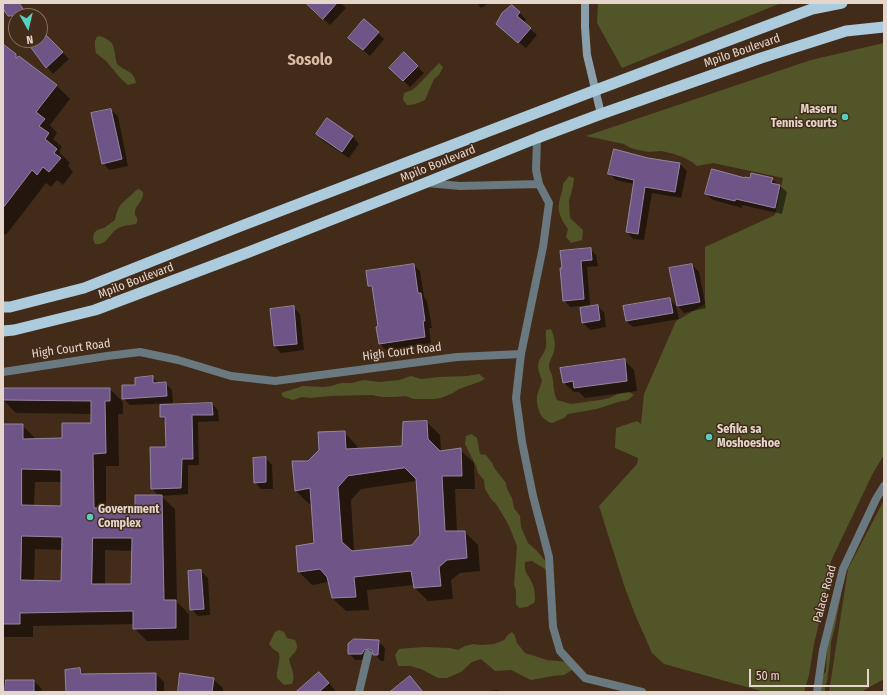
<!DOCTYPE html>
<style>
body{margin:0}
#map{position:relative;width:887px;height:695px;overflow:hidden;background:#432b1a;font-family:"Fira Sans Condensed",sans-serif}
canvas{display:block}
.frame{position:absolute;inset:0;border:4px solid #e5d6cb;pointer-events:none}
.north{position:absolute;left:8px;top:8px;width:40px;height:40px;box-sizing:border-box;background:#432b1a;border:1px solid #846f61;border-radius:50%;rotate:172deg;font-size:11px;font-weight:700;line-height:16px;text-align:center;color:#e5d6cb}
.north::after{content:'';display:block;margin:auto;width:14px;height:18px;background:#58cec0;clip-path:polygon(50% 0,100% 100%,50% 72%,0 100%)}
.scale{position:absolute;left:749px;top:669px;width:120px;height:18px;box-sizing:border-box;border:2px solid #e5d6cb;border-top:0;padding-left:5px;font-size:12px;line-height:14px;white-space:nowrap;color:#e5d6cb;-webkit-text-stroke:3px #432b1a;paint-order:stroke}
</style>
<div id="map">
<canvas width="887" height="695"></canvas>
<div class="frame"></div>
<div class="north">N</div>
<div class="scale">50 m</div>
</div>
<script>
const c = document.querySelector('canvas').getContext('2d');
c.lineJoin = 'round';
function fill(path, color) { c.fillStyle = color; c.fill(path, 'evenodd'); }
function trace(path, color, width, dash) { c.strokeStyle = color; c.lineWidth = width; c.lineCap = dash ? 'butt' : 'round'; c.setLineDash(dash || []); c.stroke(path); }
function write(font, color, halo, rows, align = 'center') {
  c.font = font + ' "Fira Sans Condensed",sans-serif'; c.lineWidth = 3; c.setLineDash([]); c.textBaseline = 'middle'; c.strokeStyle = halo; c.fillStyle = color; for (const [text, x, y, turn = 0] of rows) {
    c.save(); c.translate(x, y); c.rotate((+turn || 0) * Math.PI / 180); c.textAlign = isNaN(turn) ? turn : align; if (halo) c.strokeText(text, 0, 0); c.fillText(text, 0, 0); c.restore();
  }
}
fill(new Path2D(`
 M598 3H781L622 68 597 23Z
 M99 36C117 41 113 49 117 64 124 71 134 70 136 83L128 85 121 79 106 61 96 53 95 46V41L97 37Z
 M884 43V455L873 473 831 561 828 574 829 575V580L814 644 809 675 804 692H765L664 664 652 653 634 612 624 585 599 506 637 464 638 458 615 448 616 428 637 421 641 424 644 394 676 321 705 304V247L775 215 783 178 713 163 697 166C687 157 673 153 660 151 657 151 653 152 650 152 642 151 630 149 624 144L586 136 811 60Z
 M439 63 443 67 439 75 434 79 425 100C419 103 413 105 407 105L403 100 404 93 412 90 418 85Z
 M569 176 574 178 573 186 569 201 570 218 583 230 582 240 571 243 566 237 568 229C563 222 557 213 559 203 560 196 563 191 563 184Z
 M138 189C148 192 141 200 138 205 135 208 135 211 135 215 138 218 138 221 136 224 130 225 123 225 117 229 109 234 107 246 95 244L93 239 94 233 97 230 104 228 115 220C118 206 120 205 130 196 133 193 135 191 138 189Z
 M551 329C554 335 556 345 554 351 553 356 549 361 549 366 549 369 551 373 552 375 554 384 553 392 557 400L571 404 600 400 609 398 618 394 629 392 634 395 628 400 618 402 597 409 568 414 564 418 552 423C550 422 548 422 546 420 539 416 536 404 537 396 538 391 541 385 542 380 539 374 537 367 539 361 541 356 545 353 546 346 547 341 545 336 546 330Z
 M479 374 485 379 479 382 459 389 453 393 441 398 434 399H414L405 396 395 397H382L372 395 331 396 310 398 302 397 293 400 283 397 281 393 303 386 323 387 331 386 341 383H351L364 380 379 382 399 380 411 376 421 379 439 377 467 376Z
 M471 434 477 438 480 454 486 455 492 463 495 469 506 483 507 489 512 498 514 508 520 516 521 527 528 543 537 551 547 563V570L540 566 532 561 525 562C524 574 528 573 532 583 535 588 535 596 535 602L527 607 519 608 516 604V590L514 585 517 546 509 526 504 517 496 504 491 499 485 489 484 480 478 473 476 466 465 444 466 436Z
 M884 500V679L861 692H829L848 569Z
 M840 593 841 595 835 627 831 642 830 659 827 681 825 687V692H820L821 680 826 671 827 643Z
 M279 630 284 632 287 638 295 640C300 649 295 652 289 659 291 669 296 675 292 684L284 685 277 678C276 669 281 662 279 653L273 649 269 644 275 632Z
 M512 632 515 636 517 643 525 653 547 660 567 662 574 669 564 675 553 676 531 680 511 670 495 671 481 659 472 662 461 672 447 678H438L421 669 410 666H398L395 655 399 649 423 647 450 648 458 650 465 646 473 644 481 645 494 644 504 640 508 635Z`), '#515528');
fill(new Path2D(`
 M3 3H19L29 16H16V25L3 8Z
 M312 3H341L346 8 330 25 316 12Z
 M477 3H489L481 8Z
 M512 6 526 19 524 23 537 35 526 48 504 31Z
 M40 31 42 34 43 33 69 59 53 74 47 67 27 40H40Z
 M378 33 384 39 370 56 356 44Z
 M4 45 56 85 70 99 50 125 57 133 53 139 62 147 59 152 70 163 68 166 73 172 63 185 57 180 51 187 46 183 6 235 3 233Z
 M404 54 424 73 410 87 390 68Z
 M111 110 118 116 128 166 109 170 103 163Z
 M327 119 353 137 359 144 349 158 323 141 317 134Z
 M648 159 680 164 687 171 681 198 652 193 644 240 633 239 627 232 634 184 616 180 609 173Z
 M745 179H772L780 186 787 192 782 214 742 205V208L713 200 706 194Z
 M590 249 596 255 598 266 587 267 590 305 570 307 564 300 561 269Z
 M413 265 420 271 424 297 427 301 432 328H429L431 343 386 350 380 344 379 327 374 290 369 286Z
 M692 265 699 272 706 308 684 313 678 306Z
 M670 299 676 306 679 319 633 327 626 321Z
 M597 306 604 312 606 327 590 330 583 323 581 308Z
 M293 307 300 314 304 350 281 353 274 346Z
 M624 360 634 370 637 391 585 398 579 392H574L563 382Z
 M153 378 159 384 165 383 172 390 173 403 130 405 123 398 136 386Z
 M110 389 123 402V414H118L119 466H106V508H136L159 496 152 489 151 448H167L166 422 161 416 212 404 218 410 219 421 198 422 199 465H188V494L161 496 175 509 177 602 189 614V640L147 641 134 628V624L33 626V637H3V425H22L35 438V440L63 439 92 424V414L16 413 3 400ZM35 482H62V507L34 506ZM35 549 63 550 62 582H34ZM105 550 133 551 132 585H105Z
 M427 422 440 435 441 451 460 450 474 463 475 489H455L457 532H465L478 545 480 571 460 573 451 580 453 599 428 601 415 588 414 585 367 590 369 610 346 611 332 598 329 582 312 585 299 572 315 544 312 503 309 504 296 491 308 462 344 432 357 446 358 450 403 447ZM417 481 421 536 412 546 354 552 351 500 361 489ZM315 486V488L306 490V488Z
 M266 458 272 465 273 489H261L255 482Z
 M201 571 208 578 210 615 198 616 191 609Z
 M378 641 385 648 384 661H381L375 655 371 656 369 660H355L349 653Z
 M80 670 85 675 156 674 164 682V692H67Z
 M213 679 223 688V692H179Z
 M325 679 335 690 333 692H298Z
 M3 681H34L42 689 41 692H3Z
 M498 690 501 692H482Z`), '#0007');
const building = new Path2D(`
 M3 3H19L28 16H8L3 9Z
 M306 3H337L323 19Z
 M512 5 520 12 517 16 531 28 518 43 496 24 502 13Z
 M364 19 379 32 363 50 348 38Z
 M43 32 63 52 46 68 29 45 35 40H40V35Z
 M3 44 16 54V58L19 56 57 85 36 112 45 119 39 126 49 133 45 139 57 149 54 153 61 158 49 172 43 167 37 175 32 170 3 208Z
 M404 52 418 66 403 81 389 68Z
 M111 109 122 159 102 164 91 113Z
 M327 118 353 136 342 152 316 134Z
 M614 149 648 158 680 163 675 192 645 187 638 234 626 232 634 180 608 174Z
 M712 169 745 178V177L750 178 751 173 773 178 771 183 780 185 775 208 736 199 735 201 705 194Z
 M591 248 592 260 581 261 584 299 563 301 560 268H562L560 251Z
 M414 264 418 293H421L425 321H423L425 337 379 344 376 327 378 326 372 286H368L366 271Z
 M692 264 700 302 677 306 669 268Z
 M670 298 673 313 626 321 623 306Z
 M598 305 600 320 582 323 580 308Z
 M294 306 297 344 274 346 270 309Z
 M625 359 627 381 574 388 573 381 563 383 560 368Z
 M153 376V383L166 382 167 396 122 399V385H135V378Z
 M3 388H110V401H105L106 453 93 454 94 508 135 507V495H162L164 600H176V628L133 629V611L20 613V624H3V424H23V439L62 438V423H91V401L3 400ZM22 469 61 470V506L22 505ZM22 536 62 537 61 581 21 580ZM93 538H132L131 584H92Z
 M212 403 213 415H192L193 459H182L181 488 151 489 150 447H166L165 417H160V405Z
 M427 421 428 439 440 451 461 448 462 476H442L445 531H465L467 558 447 560 439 567 441 586 414 588 411 571 354 577 356 597 332 598 327 577 320 569 298 572 296 546 314 543 310 488 295 491 292 461H308L319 450 318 432 345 431 346 449 402 446 403 422ZM405 468 416 479 420 535 412 545 352 551 342 542 338 487 348 476Z
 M266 457V482L254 483 253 458Z
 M201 570 204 609 190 610 188 571Z
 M354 639 379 640 378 655H373L372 650 369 649 364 650 362 654H348V644Z
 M80 668 81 674 156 673V692H66L65 670Z
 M319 672 329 683 319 692H296Z
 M180 673 214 678 212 692H178Z
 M410 676 423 692H390Z
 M6 680H34V692H5Z`);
fill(building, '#6f5587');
trace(building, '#9385a1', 1);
trace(new Path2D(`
 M537 138 536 170 539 184
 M521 354 516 398 522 442 533 496 549 557 553 627 560 651 585 678 642 692
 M3 372 107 356 140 352 178 360 231 376 275 381 457 357 521 354 543 247 549 203 539 184 460 186 427 183
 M359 692 368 654
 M817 692 823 650 843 569 876 499 884 486`), '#6a7880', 8);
trace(new Path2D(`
 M585 3V27L587 55 601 114`), '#8a9fac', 8);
trace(new Path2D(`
 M3 307H10L84 288 241 226 596 90 812 9 842 3
 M3 331 14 330 95 310 249 252 425 183 537 138 601 114 761 58 846 31 884 27`), '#acccde', 11);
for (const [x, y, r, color] of [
 [845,117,4,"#58cec0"],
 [709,437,4,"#58cec0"],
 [90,517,4,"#58cec0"]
]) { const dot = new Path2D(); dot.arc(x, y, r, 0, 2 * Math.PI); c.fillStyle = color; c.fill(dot); trace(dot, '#432b1a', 1.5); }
write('12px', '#e5d6cb', '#432b1a', [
 ["Mpilo Boulevard",742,51,-19],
 ["Mpilo Boulevard",438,164,-22],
 ["Mpilo Boulevard",136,281,-21],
 ["High Court Road",71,349,-8],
 ["High Court Road",402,352,-7],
 ["Palace Road",825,594,-75]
]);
write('bold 12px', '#e5d6cb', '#432b1a', [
 ["Maseru",837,110,"right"],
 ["Tennis courts",837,124,"right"],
 ["Sefika sa",717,430],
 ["Moshoeshoe",717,444],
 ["Government",98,510],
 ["Complex",98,524]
], 'left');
write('bold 16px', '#dabba6', '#432b1a', [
 ["Sosolo",310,61]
]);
</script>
